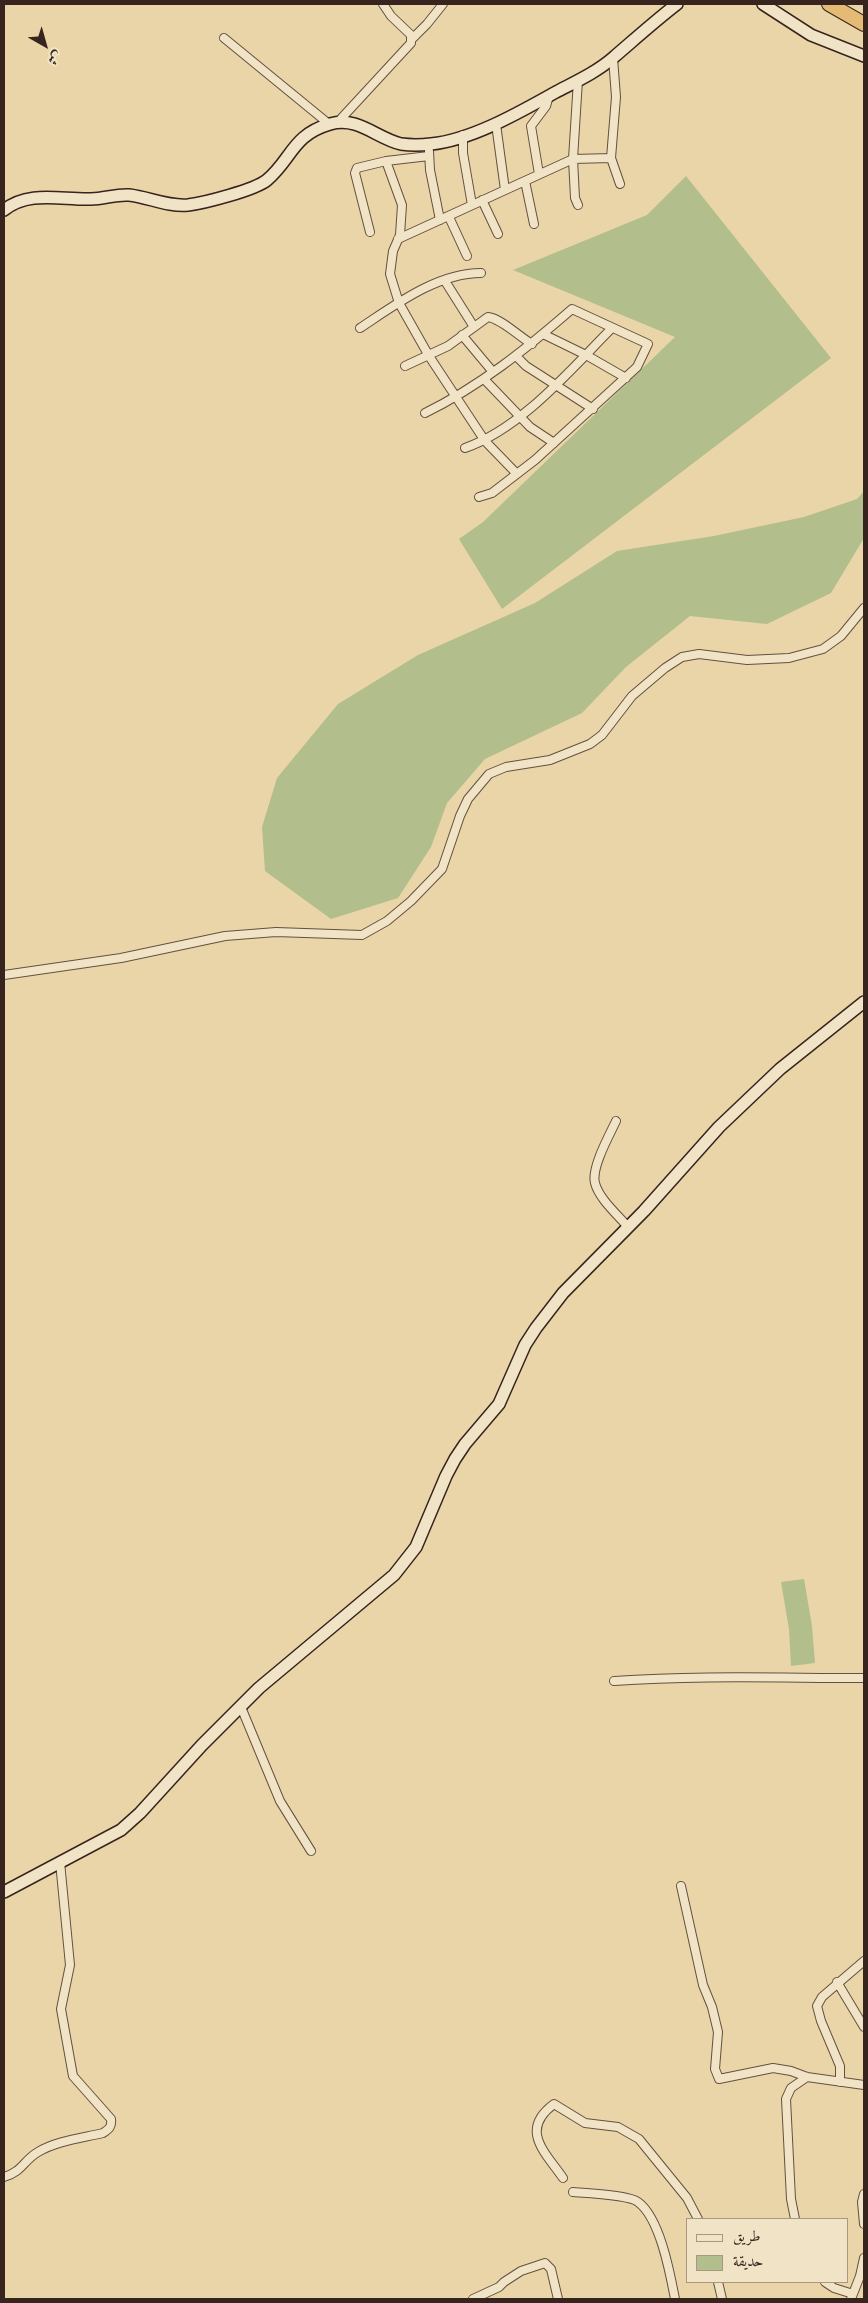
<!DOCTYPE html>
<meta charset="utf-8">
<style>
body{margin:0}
#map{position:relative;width:868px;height:2303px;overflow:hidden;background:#ead5a8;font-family:Vollkorn,Amiri,serif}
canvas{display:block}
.frame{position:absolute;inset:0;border:5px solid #37241e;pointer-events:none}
.legend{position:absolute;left:686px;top:2218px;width:162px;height:65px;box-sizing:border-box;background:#f1e4c6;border:1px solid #a79783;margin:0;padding:6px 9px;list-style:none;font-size:15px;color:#37241e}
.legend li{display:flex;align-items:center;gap:10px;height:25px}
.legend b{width:25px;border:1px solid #a79783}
.north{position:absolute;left:20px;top:20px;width:50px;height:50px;-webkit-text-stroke:4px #f1e4c6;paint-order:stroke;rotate:142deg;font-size:14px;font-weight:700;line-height:20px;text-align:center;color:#37241e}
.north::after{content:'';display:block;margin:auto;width:18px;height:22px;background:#37241e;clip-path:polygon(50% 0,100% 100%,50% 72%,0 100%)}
</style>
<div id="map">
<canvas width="868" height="2303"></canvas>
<div class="frame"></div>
<ul class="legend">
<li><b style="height:6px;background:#f1e4c6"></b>طريق</li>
<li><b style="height:14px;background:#b2be8b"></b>حديقة</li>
</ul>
<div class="north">ش</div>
</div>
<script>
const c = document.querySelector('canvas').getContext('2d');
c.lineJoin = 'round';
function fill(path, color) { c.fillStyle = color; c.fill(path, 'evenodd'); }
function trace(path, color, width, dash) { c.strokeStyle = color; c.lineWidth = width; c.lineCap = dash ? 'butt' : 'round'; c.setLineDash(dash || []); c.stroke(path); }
fill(new Path2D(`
 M686 176 831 358 502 609 459 539 483 522 675 337 513 270 647 215Z
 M864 491V538L831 593 767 624 690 616 626 667 582 713 485 759 447 803 431 847 398 898 331 919 265 871 262 827 277 778 338 704 418 655 535 603 617 551 714 536 804 517 857 499Z
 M804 1579 812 1626 815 1663 791 1666 789 1629 781 1582Z`), '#b2be8b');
const street = new Path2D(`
 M224 38 329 124
 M412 39 427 24 443 4
 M613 58 616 97 611 158 620 184
 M578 80 573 159 611 158
 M338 122 411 43V35L391 16 383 4
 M496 124 505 190
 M463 135V153L472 205
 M429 151 430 170 440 220
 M429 156 386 161 402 205 400 235 393 251 390 274 399 303 429 356 485 441 517 474
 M539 174 531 126 546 106 549 96
 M525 181 534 224
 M482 200 498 234
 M449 217 467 256
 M370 232 355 173 357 168 386 161
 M398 239 573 159 575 198 578 205
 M445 281 474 327
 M360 328C395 305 437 273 481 273
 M543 334 586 355 626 378
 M462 335 493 372
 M516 356 526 366 593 409
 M405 366 448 346 488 317C502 319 518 336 532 344
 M484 379 530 427 554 443
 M425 413C480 386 526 349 572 309L648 344 637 367 535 460 492 493 479 497
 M465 448C522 428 570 370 612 328
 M4 975 121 958 225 936 276 932 362 935 387 921 411 901 442 869 460 816 468 799 489 774 506 767 550 760 590 744 602 735 632 696 665 668 682 657 699 654 747 660 789 658 823 649 841 636 864 608
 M616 1121C609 1136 591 1168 595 1183 599 1199 618 1215 628 1227
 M614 1681C698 1675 781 1678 864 1678
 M241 1707 280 1801 311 1851
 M681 1886 703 1985 712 2007 718 2032 715 2069 719 2079 773 2068 791 2071 807 2077 864 2085
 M837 1982 864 2027
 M840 2082V2066L821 2021 817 2006 822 1997 864 1961
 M4 2177C22 2172 24 2160 38 2152 56 2141 82 2138 103 2133 109 2129 112 2127 111 2119L73 2076 61 2009 70 1965 60 1862
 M563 2178C545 2152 519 2130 554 2104L585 2123 618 2127 639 2139 687 2198 698 2219
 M573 2192C586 2193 630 2195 638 2202 660 2218 670 2273 675 2299
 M864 2194 862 2202 864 2224
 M795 2219 791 2199 786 2099 791 2088 807 2077
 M718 2282 722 2299
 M825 2282 834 2288 853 2294
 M473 2299 499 2287 504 2282 521 2271 545 2263 551 2269 558 2299
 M851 2299 860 2276 864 2258`);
const secondary = new Path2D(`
 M763 4 811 35 864 56
 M4 210C29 190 61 200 91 199 104 199 116 194 129 195 148 197 168 207 188 205 204 203 255 190 267 180 292 159 292 135 330 124 358 116 376 138 401 144 409 145 422 145 431 144 472 140 520 112 556 92 575 82 597 72 614 57 635 39 655 21 677 4
 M4 1892 121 1830 140 1813 202 1745 259 1688 394 1575 416 1547 446 1476 455 1459 465 1444 499 1404 525 1345 536 1328 563 1293 644 1211 719 1127 780 1069 864 1002`);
const highway = new Path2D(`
 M829 4 864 24`);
trace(street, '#645040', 10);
trace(secondary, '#37241e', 14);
trace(highway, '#37241e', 16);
trace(street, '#f1e4c6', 8);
trace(secondary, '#f1e4c6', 11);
trace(highway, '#e5ba74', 14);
</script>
